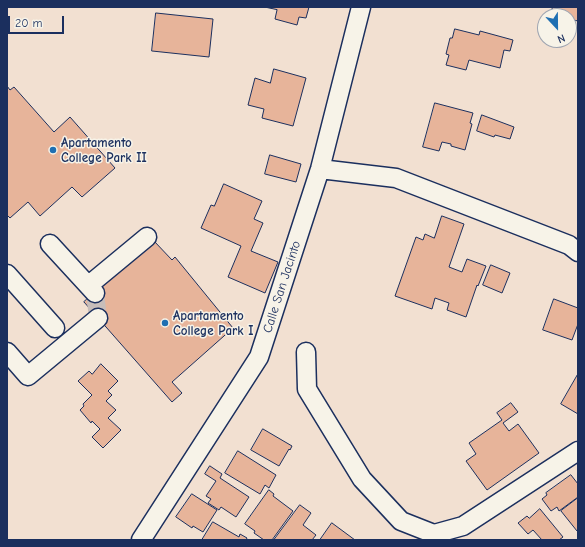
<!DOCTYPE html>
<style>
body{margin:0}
#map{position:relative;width:585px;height:547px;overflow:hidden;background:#f2e0d1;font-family:"Comic Neue",sans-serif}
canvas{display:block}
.frame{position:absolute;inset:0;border:8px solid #1b2f5e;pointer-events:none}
.north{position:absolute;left:537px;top:8px;width:40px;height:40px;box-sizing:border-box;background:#f7f3e8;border:1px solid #9fa5b1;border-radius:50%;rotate:158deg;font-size:11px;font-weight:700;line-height:16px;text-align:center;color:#1b2f5e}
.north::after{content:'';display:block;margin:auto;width:14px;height:18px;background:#1f6fb2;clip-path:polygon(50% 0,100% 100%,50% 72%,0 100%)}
.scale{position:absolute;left:8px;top:16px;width:56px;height:18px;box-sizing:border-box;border:2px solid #1b2f5e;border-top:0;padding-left:5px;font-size:12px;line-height:14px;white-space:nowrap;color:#1b2f5e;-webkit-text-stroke:3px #f7f3e8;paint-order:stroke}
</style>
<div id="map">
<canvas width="585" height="547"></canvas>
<div class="frame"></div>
<div class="north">N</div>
<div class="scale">20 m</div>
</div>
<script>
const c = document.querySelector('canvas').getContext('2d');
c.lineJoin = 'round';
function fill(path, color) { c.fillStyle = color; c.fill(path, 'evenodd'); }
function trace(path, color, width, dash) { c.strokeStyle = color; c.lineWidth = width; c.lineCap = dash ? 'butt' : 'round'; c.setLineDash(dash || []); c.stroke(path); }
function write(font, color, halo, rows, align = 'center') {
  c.font = font + ' "Comic Neue",sans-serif'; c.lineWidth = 3; c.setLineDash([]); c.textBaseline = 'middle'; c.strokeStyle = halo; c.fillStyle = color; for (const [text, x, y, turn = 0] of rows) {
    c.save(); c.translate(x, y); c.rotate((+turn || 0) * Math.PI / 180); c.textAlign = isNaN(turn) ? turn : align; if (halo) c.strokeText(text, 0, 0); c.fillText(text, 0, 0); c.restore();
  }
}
const building = new Path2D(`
 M265 7H309L306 18 299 17 297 25 275 19 277 10Z
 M553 7H578V21L569 19V16H558L551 14Z
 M156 13 213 19 209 57 152 51Z
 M455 29 479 35 480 31 513 40 510 51 504 50 500 68 469 60 466 70 446 65 449 55 446 54 450 38H452Z
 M274 69 306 78 293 126 262 118 264 109 248 105 255 78 270 83Z
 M7 86 10 90 14 87 54 132 70 117 115 168 82 197 72 187 40 216 28 202 10 218 7 215Z
 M435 103 473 113 470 123 472 124 465 150 451 146V144L442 142 439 151 423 147Z
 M482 115 514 127 510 139 495 135 494 137 477 131Z
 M270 155 301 164 296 182 265 174Z
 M224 184 262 201 254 219 263 223 251 251 278 262 265 293 228 277 241 246 201 228 211 205 214 206Z
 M442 216 464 224 449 267 462 272 467 259 486 266 478 286 477 285 466 317 447 310 449 303 435 298 432 309 395 296 416 237 423 240 425 234 434 238Z
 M154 241 172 260 175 257 233 328 172 382 182 393 172 402 84 302Z
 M491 265 510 273 502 293 483 285Z
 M554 299 578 308V324L572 340 543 330Z
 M101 364 118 381 108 391 112 395 106 401 116 410 108 418 121 430 103 448 92 437 100 429 92 421 91 423 80 410 84 406 83 404 92 395 78 381 89 371 92 374Z
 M578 374V414L561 404Z
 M511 403 518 412 503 423 509 431 518 424 539 453 487 490 466 461 476 454 469 443 502 420 497 413Z
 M263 429 292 446 290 450 289 449 279 466 251 450Z
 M238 451 276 475 269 488 265 485 260 494 225 473Z
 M210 466 222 474 220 478 249 497 236 517 221 507 219 510 208 503 211 499 206 496 216 481 205 474Z
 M571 475 578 484V497L559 511 557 507 551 511 542 499 547 495 546 493Z
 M269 490 274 494 273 496 293 511 272 540H264L254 533 255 531 245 524Z
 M192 494 217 510 203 532 193 526 192 528 176 517Z
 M578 498V530L577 531 561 511Z
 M300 505 311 513 303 525 316 535 312 540H274Z
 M540 509 563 537 559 540H542L533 530 528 534 518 523 527 516 529 518Z
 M213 522 239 537 240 534 247 538 246 540H202Z
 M332 523 355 540H320Z`);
fill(building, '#e7b49a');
trace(building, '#1b2f5e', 1);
trace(new Path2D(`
 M95 293 98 318`), '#c7bdba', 18, [18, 9]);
const minor = new Path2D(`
 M320 169 396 178 569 245 578 252
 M50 244 95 293
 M7 274 55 328
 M89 285 147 237
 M7 352 28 376 98 318
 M306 352 307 389 362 479 401 521 434 534 463 526 578 451
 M141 540 259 357 320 169 361 7`);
trace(minor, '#1b2f5e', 21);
trace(minor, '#f7f3e8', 18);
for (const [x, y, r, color] of [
 [53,150,4,"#1f6fb2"],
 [165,323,4,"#1f6fb2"]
]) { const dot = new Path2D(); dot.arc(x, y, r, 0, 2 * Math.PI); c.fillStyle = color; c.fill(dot); trace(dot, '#f7f3e8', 1.5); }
write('bold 13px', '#1b2f5e', '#f7f3e8', [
 ["Apartamento",61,143],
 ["College Park II",61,158],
 ["Apartamento",173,316],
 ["College Park I",173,331]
], 'left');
write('13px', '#1b2f5e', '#f7f3e8', [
 ["Calle San Jacinto",282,287,-72]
]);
</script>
